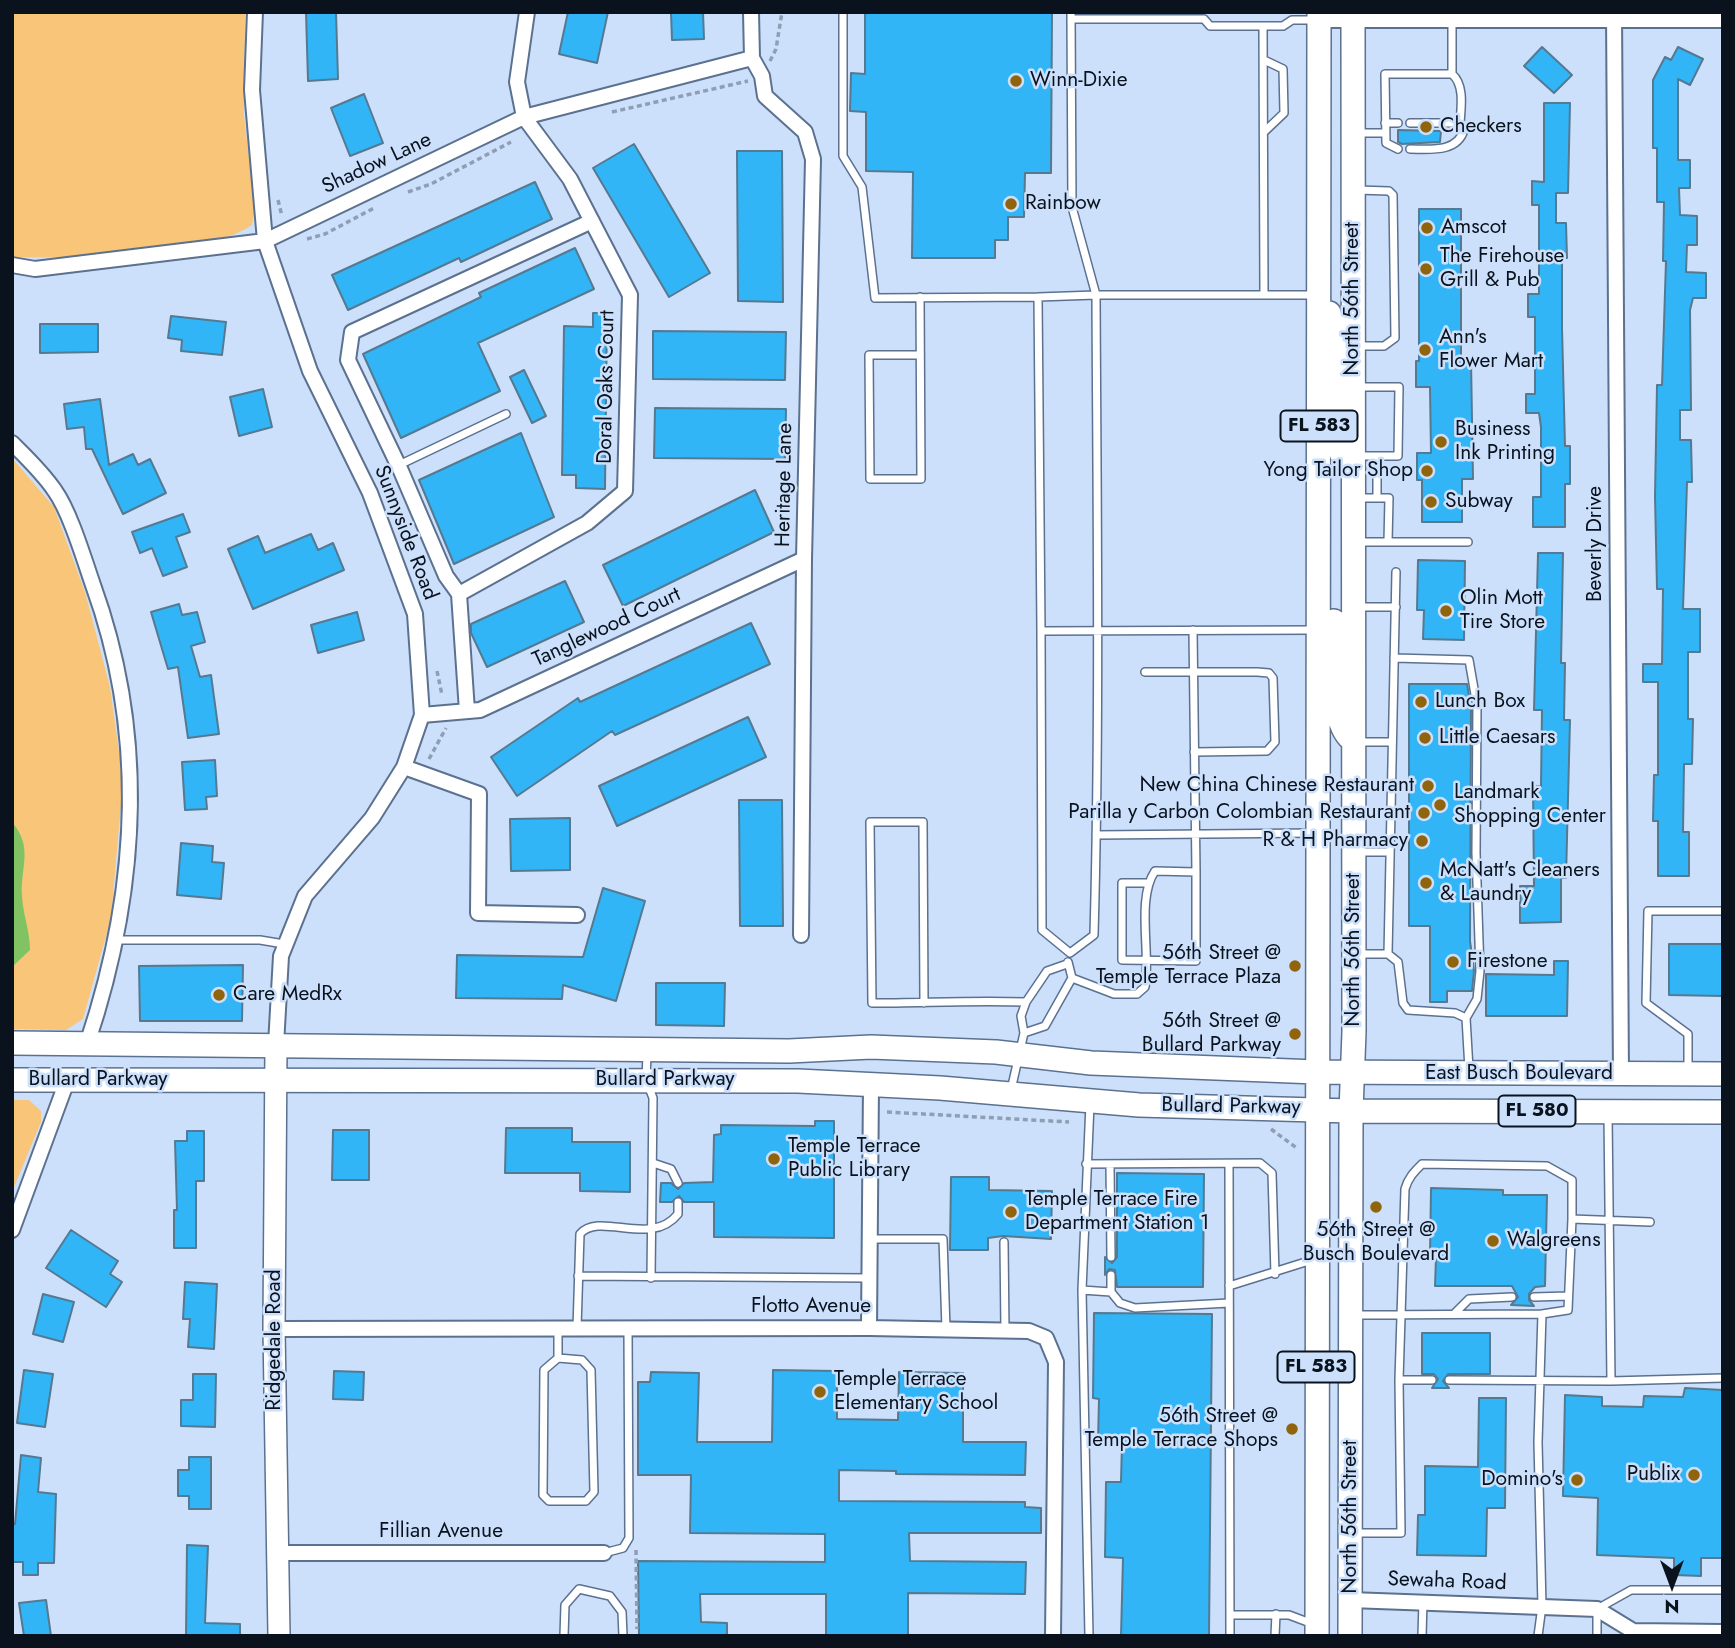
<!DOCTYPE html>
<style>
body{margin:0}
#map{position:relative;width:1735px;height:1648px;overflow:hidden;background:#cce0fc;font-family:Jost,sans-serif}
canvas{display:block}
.frame{position:absolute;inset:0;border:14px solid #09121d;pointer-events:none}
.north{position:absolute;left:1637px;top:1550px;width:70px;height:70px;-webkit-text-stroke:5px #cce0fc;paint-order:stroke;rotate:180deg;font-size:19px;font-weight:700;line-height:28px;text-align:center;color:#09121d}
.north::after{content:'';display:block;margin:auto;width:24px;height:32px;background:#09121d;clip-path:polygon(50% 0,100% 100%,50% 72%,0 100%)}
</style>
<div id="map">
<canvas width="1735" height="1648"></canvas>
<div class="frame"></div>
<div class="north">N</div>
</div>
<script>
const c = document.querySelector('canvas').getContext('2d');
c.lineJoin = 'round';
function fill(path, color) { c.fillStyle = color; c.fill(path, 'evenodd'); }
function trace(path, color, width, dash) { c.strokeStyle = color; c.lineWidth = width; c.lineCap = dash ? 'butt' : 'round'; c.setLineDash(dash || []); c.stroke(path); }
function write(font, color, halo, rows, align = 'center') {
  c.font = font + ' Jost,sans-serif'; c.lineWidth = 5; c.setLineDash([]); c.textBaseline = 'middle'; c.strokeStyle = halo; c.fillStyle = color; for (const [text, x, y, turn = 0] of rows) {
    c.save(); c.translate(x, y); c.rotate((+turn || 0) * Math.PI / 180); c.textAlign = isNaN(turn) ? turn : align; if (halo) c.strokeText(text, 0, 0); c.fillText(text, 0, 0); c.restore();
  }
}
fill(new Path2D(`
 M12 12H245L244 116 255 208 252 225C203 258 72 258 12 257Z
 M12 458 54 507 85 592 110 687 123 781 111 918 83 1019 66 1030 12 1029Z
 M12 1100H29L41 1111V1122L12 1192Z`), '#f8c579');
fill(new Path2D(`
 M12 822C34 848 20 867 22 896 23 915 30 931 30 950L12 967Z`), '#81c363');
const building = new Path2D(`
 M306 12H336L338 79 308 81Z
 M568 12H608L597 63 559 54Z
 M671 12H703L704 39 672 40Z
 M865 12H1052L1051 173H1025L1024 217H1008V240H995V258H912L913 172 866 171V112L850 111 851 73 865 74Z
 M1542 47 1572 75 1554 93 1524 66Z
 M1678 47 1703 59 1690 85 1678 79V160H1690V188H1679L1680 215 1697 216V245H1687L1686 272 1706 273V298H1693L1690 310 1691 410H1680V440H1691L1692 482H1687L1683 609H1700V652H1688V719H1693L1692 764H1684L1683 832H1689V876H1658V821H1653L1654 775H1658V682H1643V664H1662L1663 589H1657L1655 496 1657 385H1662L1666 261H1663L1664 202H1657V148H1653V80L1665 57 1671 60Z
 M364 94 383 143 350 156 331 108Z
 M1544 103H1570L1568 193H1556V223H1566L1567 258H1562V328L1565 446H1570V484H1565V527H1533V497H1541V427L1539 413H1526V394H1535V317H1528V294H1539V205H1532V181L1544 182Z
 M1398 130 1441 131 1440 142 1402 144 1398 142Z
 M634 144 710 273 669 297 593 168Z
 M737 151H782L783 302 738 301Z
 M535 182 552 219 461 262 459 258 348 310 332 275Z
 M1419 209H1461V361L1471 360 1473 479H1462V522H1422V480H1417V453H1431L1430 387H1416V361H1419Z
 M575 248 594 289 478 343 500 391 401 438 363 354 481 297 479 293Z
 M593 313H607L605 489 576 488V475H562L564 326 593 327Z
 M171 316 226 322 222 355 181 351 182 340 168 338Z
 M40 324H98V352L40 353Z
 M653 331 786 332 785 380 653 379Z
 M524 370 546 416 532 423 510 377Z
 M263 389 272 427 239 436 230 397Z
 M100 399 109 465 133 454 138 465 150 459 166 493 123 514 92 449H86L84 427 67 429 64 404Z
 M655 408 786 409 785 459 654 458Z
 M521 433 554 517 454 564 419 480Z
 M755 490 774 532 623 606 603 565Z
 M183 514 190 532 176 537 187 567 163 576 152 548 140 553 132 532Z
 M311 534 318 550 333 543 344 570 253 609 228 549 258 536 265 553Z
 M1538 553H1563L1561 663H1565L1564 720H1570L1566 878H1561V922L1520 923V886H1534L1533 786H1541L1542 710H1534Z
 M1418 560 1465 561 1464 640 1423 639 1424 610H1417Z
 M565 581 584 622 487 667 471 633V624Z
 M179 604 182 615 197 612 205 642 191 646 200 677 211 675 219 734 188 738 178 667 168 669 151 612Z
 M357 612 364 640 318 653 311 625Z
 M751 623 770 664 615 735 612 731 517 796 491 757 578 698 580 702Z
 M1409 684H1467L1471 707 1470 941 1474 971 1472 991H1447V1002H1430V926H1409Z
 M748 717 766 757 617 826 599 786Z
 M215 760 217 796 206 797 207 809 185 810 182 762Z
 M739 800H782L783 926H740Z
 M570 818V870L511 871 510 819Z
 M181 843 213 846 212 862 224 863 221 899 177 895Z
 M603 888 645 901 616 1001 563 985 562 999 456 998 457 955 583 957Z
 M1669 944H1723V996L1669 995Z
 M1554 961H1568L1567 1016H1486V974L1554 975Z
 M243 965 242 1021H140L139 966Z
 M656 983H725L724 1026 656 1025Z
 M815 1121H834V1238L714 1237V1202H684L679 1196 672 1202H660L661 1183H671L678 1189 684 1183 713 1182 714 1135 721 1134V1125L815 1126Z
 M506 1128H572V1142H630V1192L580 1191V1173H505Z
 M333 1130H369V1180H332Z
 M187 1131H204V1181H196V1248H174V1210H177L175 1141H187Z
 M1117 1173 1204 1174 1203 1287H1117L1115 1270 1109 1269 1105 1275V1257L1112 1263 1117 1257Z
 M951 1177H989V1190L1052 1191 1051 1239 1003 1236 988 1238V1250H950Z
 M1431 1188 1503 1190V1195H1547L1545 1286 1535 1287 1529 1294V1300L1534 1306 1511 1305 1518 1297 1512 1286H1435L1436 1257 1430 1256Z
 M71 1230 118 1261 110 1274 122 1282 106 1307 46 1268Z
 M185 1282 217 1284 214 1349 188 1347 190 1319H183Z
 M43 1294 74 1302 63 1342 33 1334Z
 M1094 1313 1212 1314 1209 1636H1121L1123 1558 1105 1557 1106 1482H1121L1122 1443 1098 1442 1099 1399 1093 1398Z
 M1422 1333H1490V1374H1448L1443 1381 1449 1388H1432L1438 1379 1434 1374H1422Z
 M24 1370 53 1374 45 1427 17 1423Z
 M773 1370 837 1371V1419L898 1420 899 1372 963 1373V1442H1026L1025 1475 896 1474V1471L839 1470V1501L1025 1502V1507L1041 1508V1533H909L910 1561 1026 1562 1025 1594 908 1593V1636H826V1594H700L701 1622 727 1623V1636H639L638 1561 825 1562V1534L690 1533 691 1475H638V1382H650L651 1372 699 1373 697 1442H772Z
 M334 1371 364 1372 363 1400 333 1399Z
 M193 1374H216L215 1427 181 1426V1400H193Z
 M1685 1388 1723 1390V1558H1701V1576L1674 1575V1558L1597 1555 1598 1498 1563 1496 1565 1395 1602 1397V1406L1643 1407 1644 1396 1683 1397Z
 M1479 1398H1506L1505 1508H1487L1486 1556 1417 1555 1418 1515H1425V1466L1478 1467Z
 M21 1455 41 1458 38 1492 56 1494 54 1563H38V1575H23V1562H12V1524H15Z
 M189 1457H211V1509H189V1496H178V1470H189Z
 M187 1545 208 1546 205 1623 240 1624V1636H186Z
 M46 1600 51 1636H24L19 1603Z`);
fill(building, '#32b5f7');
trace(building, '#547990', 2);
const lane = new Path2D(`
 M843 12V156L862 187 875 298 1038 297
 M1071 12 1072 207 1096 295H1317
 M1071 19H1204L1210 26H1283L1292 20H1317
 M1263 26 1264 295
 M1264 60 1283 69 1284 113 1264 132
 M1385 123H1398
 M1410 123H1460C1461 108 1465 85 1452 74
 M1357 133H1385
 M1398 149 1386 143 1385 74H1452V12
 M1410 149C1430 149 1457 153 1464 130L1460 123
 M1357 190 1389 191 1393 195 1395 338 1384 346H1357
 M920 297 921 479H870L869 355H920
 M1357 387H1399L1398 456H1357
 M1377 456V498
 M399 465 506 414
 M1356 498H1389L1388 542
 M1357 542H1468
 M1359 607H1396
 M1041 631 1038 297 1096 295C1097 508 1100 722 1094 935L1070 953 1042 930 1041 631 1314 630
 M1394 658 1469 660 1477 706 1476 853 1480 971 1477 999 1466 1018
 M1145 672H1257L1269 673 1273 678 1275 742 1267 751 1194 752
 M1357 742H1391
 M1096 835 1316 833
 M1358 852H1389
 M1146 883H1122V960L1196 961V872
 M114 940H260L284 944
 M1357 954H1388L1398 962 1403 1003 1408 1010 1455 1013 1466 1018 1469 1069
 M1388 954 1396 572
 M1072 978 1114 994H1137L1145 987C1151 953 1136 899 1155 871L1196 872 1193 630
 M924 1003 923 822H870L872 1003C923 1003 975 1000 1026 1002
 M1024 1033 1045 1026 1072 978 1068 962
 M647 1054 646 1080 653 1098 651 1278
 M1688 1070V1034L1646 1003 1648 911H1721
 M1011 1090 1024 1033 1021 1016 1026 1002 1047 971 1067 964
 M1608 1115 1611 1381 1723 1378
 M653 1163 671 1169 678 1183
 M1086 1164 1260 1163 1272 1173 1275 1274
 M1229 1164 1230 1636
 M1110 1165 1111 1257
 M870 1239H943L946 1329
 M1004 1242 1005 1331
 M1111 1275V1292
 M578 1276 869 1278
 M1229 1286 1312 1260
 M1082 1290 1111 1292 1120 1303 1135 1308 1229 1303
 M1534 1297 1568 1296
 M1455 1313 1469 1299 1512 1297
 M1542 1314 1568 1310 1572 1219
 M1356 1315 1542 1314 1538 1442 1542 1606 1538 1636
 M558 1328V1358L544 1370 543 1495 549 1501H586L594 1492 591 1370 582 1360 558 1358
 M577 1328 580 1234C600 1211 651 1248 678 1214V1202
 M1399 1380H1432
 M1449 1380 1611 1381
 M1355 1533H1401L1399 1380 1405 1189C1408 1178 1414 1172 1422 1164L1547 1166 1572 1180V1219L1650 1222
 M604 1553 623 1548 629 1538 628 1329
 M1230 1615H1289L1313 1624
 M564 1636 565 1605 579 1589 610 1596 622 1612 623 1636
 M1089 1636 1082 1290 1090 1104
 M1275 1636 1276 1614
 M1422 1636 1423 1601
 M1597 1636V1609L1631 1590H1723`);
const street = new Path2D(`
 M255 12 252 90 265 241 310 371 370 493 415 614 422 715 404 767 372 818 305 896 281 956 276 1045
 M751 12 752 58 762 76 765 96 805 132 813 159 804 559 801 935
 M1614 12 1621 1074
 M1319 20H1723
 M12 265 35 269 265 241 524 117 752 58
 M12 443C27 458 43 473 55 491 70 512 84 559 93 585 148 737 138 892 87 1044
 M459 594 587 523 625 491 630 295 570 179 524 117 517 82 527 12
 M467 711 459 594 446 576 401 471 348 360 352 332 592 221
 M422 715 480 710 804 559
 M404 767 479 794 478 913 577 915
 M12 1230 67 1081
 M869 1328 871 1084
 M274 1329 869 1328 1029 1331 1046 1338 1056 1362 1053 1636
 M278 1553H604
 M1350 1600 1597 1609 1633 1631 1723 1632`);
const secondary = new Path2D(`
 M276 1045 274 1329 279 1636`);
const primary = new Path2D(`
 M1329 313C1344 358 1329 408 1341 453L1353 456
 M1334 621C1335 650 1329 716 1349 737
 M12 1043 789 1051 871 1047 996 1052 1091 1063 1316 1072 1723 1074
 M12 1080 798 1081 940 1088 1139 1105 1351 1111 1723 1112
 M1317 1636 1319 12
 M1350 1636 1351 1111 1354 1032 1353 12`);
trace(lane, '#5b718f', 10);
trace(street, '#5b718f', 18);
trace(secondary, '#5b718f', 24);
trace(primary, '#5b718f', 26);
trace(new Path2D(`
 M770 61 776 49 782 12
 M612 112 748 81
 M408 192 431 184 511 142
 M278 200 282 216
 M307 239 325 234 376 207
 M437 671 442 695
 M429 759 446 728
 M887 1112 1069 1122
 M1271 1129 1298 1149
 M636 1550 637 1629`), '#8e9eb5', 3.5, [5, 3.5]);
trace(lane, '#fff', 7);
trace(street, '#fff', 14);
trace(secondary, '#fff', 21);
trace(primary, '#fff', 23);
for (const [x, y, r, color] of [
 [1016,81,7,"#90640d"],
 [1426,127,7,"#90640d"],
 [1011,204,7,"#90640d"],
 [1427,228,7,"#90640d"],
 [1426,269,7,"#90640d"],
 [1425,350,7,"#90640d"],
 [1441,442,7,"#90640d"],
 [1427,471,7,"#90640d"],
 [1431,502,7,"#90640d"],
 [1446,611,7,"#90640d"],
 [1421,702,7,"#90640d"],
 [1425,738,7,"#90640d"],
 [1428,786,7,"#90640d"],
 [1440,805,7,"#90640d"],
 [1424,813,7,"#90640d"],
 [1422,841,7,"#90640d"],
 [1426,883,7,"#90640d"],
 [1453,962,7,"#90640d"],
 [1295,966,7,"#90640d"],
 [219,995,7,"#90640d"],
 [1295,1034,7,"#90640d"],
 [774,1159,7,"#90640d"],
 [1376,1207,7,"#90640d"],
 [1011,1212,7,"#90640d"],
 [1493,1241,7,"#90640d"],
 [820,1392,7,"#90640d"],
 [1292,1429,7,"#90640d"],
 [1694,1475,7,"#90640d"],
 [1577,1480,7,"#90640d"]
]) { const dot = new Path2D(); dot.arc(x, y, r, 0, 2 * Math.PI); c.fillStyle = color; c.fill(dot); trace(dot, '#cce0fc', 2.5); }
for (const [x, y, w] of [
 [1319,426,77],
 [1537,1111,77],
 [1316,1367,77]
]) { const box = new Path2D(); box.roundRect(x - w / 2, y - 15.5, w, 31, 5); c.fillStyle = '#cce0fc'; c.fill(box); trace(box, '#09121d', 2); }
write('bold 19px', '#09121d', null, [
 ["FL 583",1319,426],
 ["FL 580",1537,1111],
 ["FL 583",1316,1367]
]);
write('21px', '#09121d', '#cce0fc', [
 ["Winn-Dixie",1030,81],
 ["Checkers",1440,127],
 ["Rainbow",1025,204],
 ["Amscot",1441,228],
 ["The Firehouse",1440,257],
 ["Grill & Pub",1440,281],
 ["Ann's",1439,338],
 ["Flower Mart",1439,362],
 ["Business",1455,430],
 ["Ink Printing",1455,454],
 ["Yong Tailor Shop",1413,471,"right"],
 ["Subway",1445,502],
 ["Olin Mott",1460,599],
 ["Tire Store",1460,623],
 ["Lunch Box",1435,702],
 ["Little Caesars",1439,738],
 ["New China Chinese Restaurant",1414,786,"right"],
 ["Landmark",1454,793],
 ["Shopping Center",1454,817],
 ["Parilla y Carbon Colombian Restaurant",1410,813,"right"],
 ["R & H Pharmacy",1408,841,"right"],
 ["McNatt's Cleaners",1440,871],
 ["& Laundry",1440,895],
 ["56th Street @",1281,954,"right"],
 ["Temple Terrace Plaza",1281,978,"right"],
 ["Firestone",1467,962],
 ["Care MedRx",233,995],
 ["56th Street @",1281,1022,"right"],
 ["Bullard Parkway",1281,1046,"right"],
 ["Temple Terrace",788,1147],
 ["Public Library",788,1171],
 ["Temple Terrace Fire",1025,1200],
 ["Department Station 1",1025,1224],
 ["56th Street @",1376,1231,"center"],
 ["Busch Boulevard",1376,1255,"center"],
 ["Walgreens",1507,1241],
 ["Temple Terrace",834,1380],
 ["Elementary School",834,1404],
 ["56th Street @",1278,1417,"right"],
 ["Temple Terrace Shops",1278,1441,"right"],
 ["Publix",1680,1475,"right"],
 ["Domino's",1563,1480,"right"]
], 'left');
write('21px', '#09121d', '#cce0fc', [
 ["Shadow Lane",377,164,-25],
 ["North 56th Street",1353,299,-90],
 ["Doral Oaks Court",607,387,-89],
 ["Heritage Lane",785,485,-89],
 ["Sunnyside Road",405,533,69],
 ["Beverly Drive",1596,544,-90],
 ["Tanglewood Court",607,628,-25],
 ["North 56th Street",1354,950,-90],
 ["East Busch Boulevard",1519,1074],
 ["Bullard Parkway",98,1080],
 ["Bullard Parkway",665,1080],
 ["Bullard Parkway",1231,1107,1],
 ["Flotto Avenue",811,1307],
 ["Ridgedale Road",275,1340,-90],
 ["North 56th Street",1351,1517,-90],
 ["Fillian Avenue",441,1532],
 ["Sewaha Road",1447,1582,2]
]);
</script>
